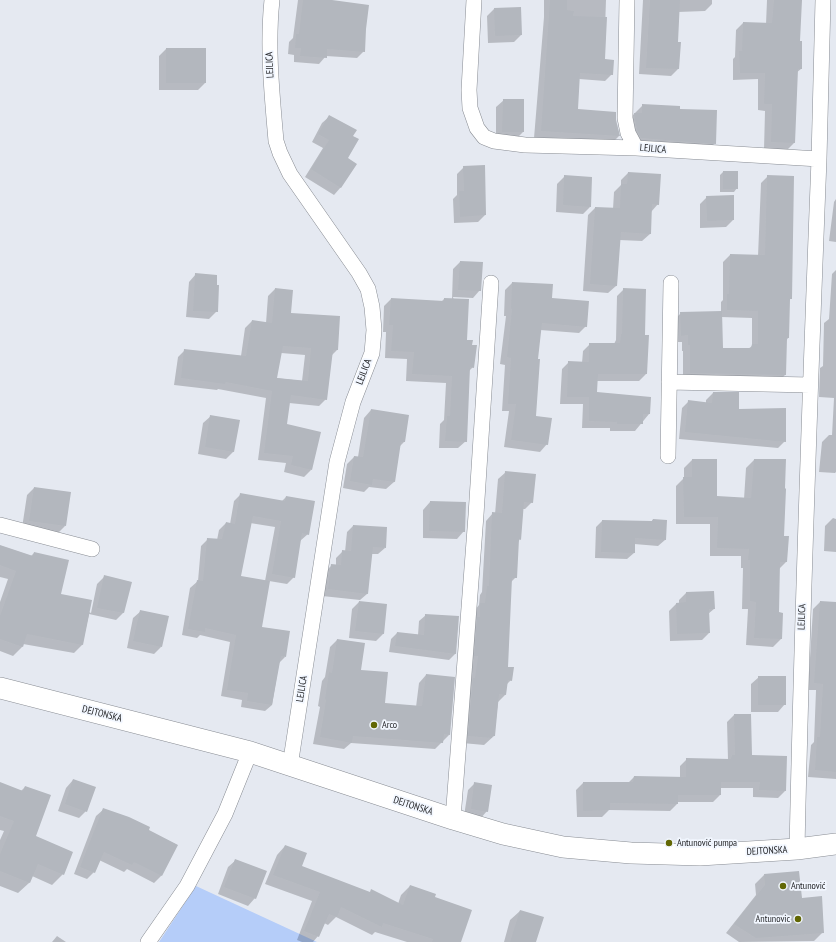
<!DOCTYPE html>
<meta charset="utf-8">
<style>
body{margin:0}
canvas{display:block;background:#e5e9f1}
</style>
<canvas width="836" height="942"></canvas>
<script>
const c = document.querySelector('canvas').getContext('2d');
c.lineJoin = 'round';
function fill(path, color) { c.fillStyle = color; c.fill(path, 'evenodd'); }
function trace(path, color, width, dash) { c.strokeStyle = color; c.lineWidth = width; c.lineCap = dash ? 'butt' : 'round'; c.setLineDash(dash || []); c.stroke(path); }
function write(font, color, halo, rows, align = 'center') {
  c.font = font + ' "PT Sans Narrow",sans-serif'; c.lineWidth = 3.5; c.setLineDash([]); c.textBaseline = 'middle'; c.strokeStyle = halo; c.fillStyle = color; for (const [text, x, y, turn = 0] of rows) {
    c.save(); c.translate(x, y); c.rotate((+turn || 0) * Math.PI / 180); c.textAlign = isNaN(turn) ? turn : align; if (halo) c.strokeText(text, 0, 0); c.fillText(text, 0, 0); c.restore();
  }
}
fill(new Path2D(`
 M196 886 317 942H159Z`), '#b5cdf9');
fill(new Path2D(`
 M298 0H331L364 51 357 58 326 56 319 64 294 62V55L288 54 289 42 293 38Z
 M544 0H606L604 60 612 74 605 81 579 79 577 110 615 120 619 136 612 143 534 138 544 17Z
 M643 0H712V4L705 11 678 12 677 43H680L678 69 671 76 639 74Z
 M767 0H801L799 42 801 69 796 73 794 143 787 150 764 149 765 111 758 110V79L733 80V59L735 57 736 30 743 23 766 24Z
 M494 9 521 35 514 42 488 43 487 16Z
 M166 49 205 83 198 90H159V56Z
 M504 100 523 132 516 139 496 138V107Z
 M643 105 679 110 715 143 708 150 634 145 627 121Z
 M330 116 352 137 341 187 334 195 305 177 323 148 312 142 322 123Z
 M464 167 485 215 478 222 454 223 453 199 457 195V174Z
 M723 172H737V188L734 192H720V175Z
 M628 173 658 204 651 212 650 234 642 241 619 240 616 286 608 293 583 291 588 215 595 208 613 209 614 192 621 185V180Z
 M565 176 590 207 583 214 556 212 557 184Z
 M768 176 791 298 789 301 788 338 786 341 785 375 778 382 683 380V351H682V342H674V320L681 313 721 312V302L723 300V262L730 255 758 256 761 183ZM721 317 752 318V346L748 349H722Z
 M733 196V220L726 227 700 228V204L707 197Z
 M836 199V242L829 241 834 202Z
 M460 262 480 290 473 298 453 297 473 367 469 371 466 441 458 448H439L440 424 444 420 446 383 406 381 407 359 385 358 386 332H383L384 306 391 299 441 302 444 299H452L453 269Z
 M836 270V472L835 473 819 472 822 442 829 435H832L834 398 819 397 820 368 823 366 824 323 829 319 832 274Z
 M196 274 217 311 209 319 186 317 189 282Z
 M512 283 551 299 586 326 579 333 540 330 536 359 535 417 547 444 540 452 504 447 509 411H502L505 365 500 364 506 316H504L505 290Z
 M275 289 290 314 337 350 331 356 326 399 319 406 289 403 286 425 311 470 304 477 284 472 286 463 258 460 266 398 218 389 217 390 174 385 178 357 185 350 241 356 245 328 252 321 266 323 268 296ZM281 353 305 355 302 381 276 378Z
 M624 289 644 336 646 374 639 381H596V392L649 414 635 431H610V428H582L583 404H560L562 369 569 362 582 363 583 351 590 344H614L616 340 617 296Z
 M713 393 738 410 785 441 778 448 679 439 682 408 689 401 706 403V400Z
 M371 410 404 442 399 447 394 482 386 489 369 487 364 492 343 488 347 464 354 457H358L364 418Z
 M211 416 234 451 226 459 198 454 203 423Z
 M692 460 716 497 744 499 746 468 754 460 782 537 786 562 779 569 778 613 781 639 773 647 746 645 748 609H742L743 568H741V556H710V524H676V486L684 478V468Z
 M506 472 532 502 525 509H523L520 539 518 542 516 577 511 582 507 667 511 680 506 685 505 695 498 702 494 736 484 745 462 743 474 611 479 605 480 595 482 592 486 521 493 513 495 514 498 479Z
 M34 488 65 526 58 533 22 528 27 495Z
 M241 494 281 502 286 497 308 534 300 541 294 577 287 584 269 581 261 628 285 657 279 663 272 705 265 711 241 707 242 700 221 696 230 642 200 635 197 638 182 635 190 588 198 581 201 546 208 539 217 540 219 530 226 523 230 524 234 501ZM250 523 275 527 265 581 240 577Z
 M430 502 464 531 457 539 423 538V510Z
 M833 518 836 519V552L824 551 825 526Z
 M653 520 665 540 658 546 634 544V553L627 559 595 558 596 527 602 521 651 522Z
 M353 526 385 548 378 554H371L367 594 360 600 322 596 325 572 332 565 336 566V558L343 551 345 552 347 532Z
 M0 546 30 557 34 553 60 595 89 612 91 613 97 584 104 577 130 582 123 613 116 620 89 614 82 645 74 653 23 644 22 647 13 656 0 651V602L8 579 0 577Z
 M686 593 714 609 708 614 709 633 702 640 670 641 669 611 676 604H679V600Z
 M359 602 386 605 383 634 376 641 349 638 352 609Z
 M820 602 836 603V779L808 777 811 745 814 742 816 690H808L813 609Z
 M141 611 161 647 154 654 127 648 133 618Z
 M426 615 456 653 449 660 389 652 391 639 397 633 418 635 419 621Z
 M337 640 384 704 416 707 419 683 426 675 449 735 435 749 351 743 344 749 313 744 320 707 318 706 322 681 325 677 330 647Z
 M759 677 785 704 778 712H751V684Z
 M734 715 751 756 785 791 778 798 753 797V788H720V795L713 802H677V804L670 811 609 810 602 817H577L576 790 583 783H628L634 777 680 778V766L687 759 728 760 727 722Z
 M73 780 86 811 79 818 58 811 66 788Z
 M0 783 21 791 25 787 35 837 63 874 52 885 32 876 29 883 18 893 0 886V840L4 831 0 830Z
 M475 783 487 811 480 819 464 816 468 790Z
 M104 809 177 845 161 876 154 883 127 869 124 872 99 860 94 872 87 879 74 874 96 816Z
 M285 846 300 867 398 904 401 895 410 886 433 898 460 942H407L375 932 372 935 336 917 328 925 324 923 318 936 313 942H302L297 940 312 901 265 884 277 855Z
 M236 860 255 898 248 906 218 894 228 867Z
 M764 875 801 900 823 932 814 941 739 942 726 933 756 895 755 884Z
 M520 911 535 942H504L510 920Z
 M57 936 66 942H52Z`), '#0003');
fill(new Path2D(`
 M303 0H332L369 5 366 29 365 52 327 49V58L300 56 301 48H295L296 34H299Z
 M550 0H567V10L574 11 573 16 607 17 605 59 614 60 613 75 580 73 578 109 616 112V120L620 136 541 131Z
 M650 0H680L678 42H681L679 69 646 68Z
 M774 0H802L800 41H802V69H798L795 143 771 142 772 104H764L765 73H740L739 51H742L743 22 772 23Z
 M521 7 522 35 495 36 494 8Z
 M166 48H206V83H166Z
 M503 99H524V132H502Z
 M642 104 680 106V109L717 110 716 144 641 138 637 130 634 113H642Z
 M329 115 357 130 353 136 359 139 348 158 357 164 341 188 311 169 329 140 318 134Z
 M485 165 486 215 460 217 459 191H464L463 166Z
 M723 171H738V189H723Z
 M628 172 661 174 659 205 652 204 651 234 621 232 617 286 590 284 595 207 620 208 621 184H627Z
 M564 175 592 177 591 207 563 205Z
 M767 175 794 176 792 299H790L789 338H787L786 375 690 373V345H688V335L681 336 680 312 722 311 723 348H751L752 344H758V311L727 310V294H729L730 254 765 255Z
 M734 195V220L707 221 706 196Z
 M460 261 483 262 481 291 458 290Z
 M195 273 217 275V285H219L218 312 193 311Z
 M512 282 553 284 552 298 589 301 587 327 542 323 538 359H540L536 416 552 418 548 445 511 440 516 404H508L511 358 507 357 512 309H511Z
 M275 288 293 290 291 313 340 316 338 350H333L327 400 291 395 287 424 321 432 312 470 291 465 293 456 264 453 272 391 226 382 225 384 181 378 184 349 246 356 252 320 272 323ZM283 346 311 348 308 381 277 378Z
 M623 288 646 289 645 335H649L647 374H598L597 392 651 397 650 414H643V424H617V422L589 421V397H567L568 361 589 362V343H620L621 334H622Z
 M391 298 444 301V298L469 299 467 340H473L472 345H477L474 368 470 367 467 442 445 441 447 416H450L452 376 412 374 414 352 391 351 393 325H389Z
 M713 392H739V409L786 408V442L685 432 688 400 712 403Z
 M371 409 409 415 405 442H401L395 482 373 479 372 485 350 481 354 456 363 457Z
 M210 415 240 420 234 452 205 447Z
 M692 459H717V496L751 498 754 459H786L785 488 786 489 784 536H789L787 562H780L779 612 783 613 782 639 754 638 756 602 750 601V560H748L749 549 717 548 718 517H684L683 477H692Z
 M505 471 536 474 533 503 524 502 521 540 519 539 517 578H512L508 667H514L512 681 508 680 506 695 499 694 495 736H492V738L468 736 473 678H475L478 656H474L477 617H480V603H485L487 586H489L492 512 502 513Z
 M34 487 71 492 66 526 29 521Z
 M240 493 285 501 286 496 315 501 309 535 302 533 295 578 272 574 281 521 253 516 241 576 270 581 262 627 290 631 286 657 281 656 272 705 247 701 248 693 227 690 236 635 205 628V632L188 629 197 580 203 581 207 538 222 539 226 522 235 524Z
 M430 501 466 502 465 532 429 531Z
 M653 519 667 520 666 540 635 538V553L601 552 602 520 652 521Z
 M353 525 387 527 386 548 373 547 368 594 328 589 331 564 341 565 342 550 351 551Z
 M0 545 33 556 34 552 69 560 61 594 92 600 83 645 27 634 23 647 0 639V616L16 571 0 565Z
 M104 575 132 582 124 613 97 608Z
 M714 591 715 609H709L710 633 677 634 676 603 686 602V592Z
 M359 601 387 604 384 634 355 631Z
 M820 601 836 602V772L815 770 817 737H820L823 684 814 683Z
 M140 610 169 616 162 647 133 641Z
 M425 614 459 616 456 654 395 646 397 632 424 635Z
 M337 639 365 643 361 670 388 672 385 703 422 706 426 674 455 677 450 735 444 734 443 743 353 736 352 743 320 737 326 700 325 699 329 672 332 673Z
 M758 676H786V705H758Z
 M734 714H751L752 755 787 756 786 791 759 790 760 782H721V795H678V804L610 803V810L583 811V782H633L634 776 686 777V758L731 759 732 755H735Z
 M73 779 96 787 87 812 65 804Z
 M0 782 23 791 25 786 51 795 36 836 73 852 64 875 38 864 30 883 0 871V854L14 821 0 816Z
 M474 782 492 785 488 812 471 809Z
 M103 808 129 817 150 827 149 830 178 845 162 876 134 862 132 865 104 852 95 873 80 867Z
 M285 845 307 853 302 866 370 892 371 889 403 905 410 885 436 894 435 897 472 910 461 942H432L433 939 383 923 382 927 341 907 337 917 329 914 319 937 304 931 320 892 273 875Z
 M235 859 267 871 256 899 224 887Z
 M799 871 802 898 822 896 824 933 756 938 734 924 765 885 764 874Z
 M520 910 544 917 536 942H510Z`), '#b3b7be');
const street = new Path2D(`
 M272 0C267 47 272 94 276 141L280 153 290 174 359 273 368 289 372 307 374 330 372 353 353 402 337 462 290 766
 M474 0 469 90 470 108 477 128 484 137 494 141 525 145 636 148
 M627 0 625 118 628 133 636 148 819 159C810 389 802 619 797 849
 M819 159 823 0
 M669 382 810 385
 M668 456 671 283
 M0 525 92 549
 M453 819 476 515 491 283
 M148 942 187 886 225 814 250 752`);
const secondary = new Path2D(`
 M0 688 250 752 453 819 503 834 563 847 631 853 700 855 797 849 836 844`);
trace(street, '#888c93', 16);
trace(secondary, '#888c93', 22);
trace(street, '#fff', 15);
trace(secondary, '#fff', 21);
for (const [x, y, r, color] of [
 [374,725,4,"#626704"],
 [669,843,4,"#626704"],
 [783,886,4,"#626704"],
 [798,919,4,"#626704"]
]) { const dot = new Path2D(); dot.arc(x, y, r, 0, 2 * Math.PI); c.fillStyle = color; c.fill(dot); trace(dot, '#f2f7ff', 1.5); }
write('10px', '#242528', '#f2f7ff', [
 ["LEJLICA",270,65,-93],
 ["LEJLICA",653,149,5],
 ["LEJLICA",364,372,-69],
 ["LEJLICA",802,617,-88],
 ["LEJLICA",302,689,-81],
 ["DEJTONSKA",102,714,14],
 ["DEJTONSKA",413,806,18],
 ["DEJTONSKA",767,851,-3]
]);
write('10px', '#242528', '#f2f7ff', [
 ["Arco",382,725],
 ["Antunović pumpa",677,843],
 ["Antunović",791,886],
 ["Antunovic",790,919,"right"]
], 'left');
</script>
